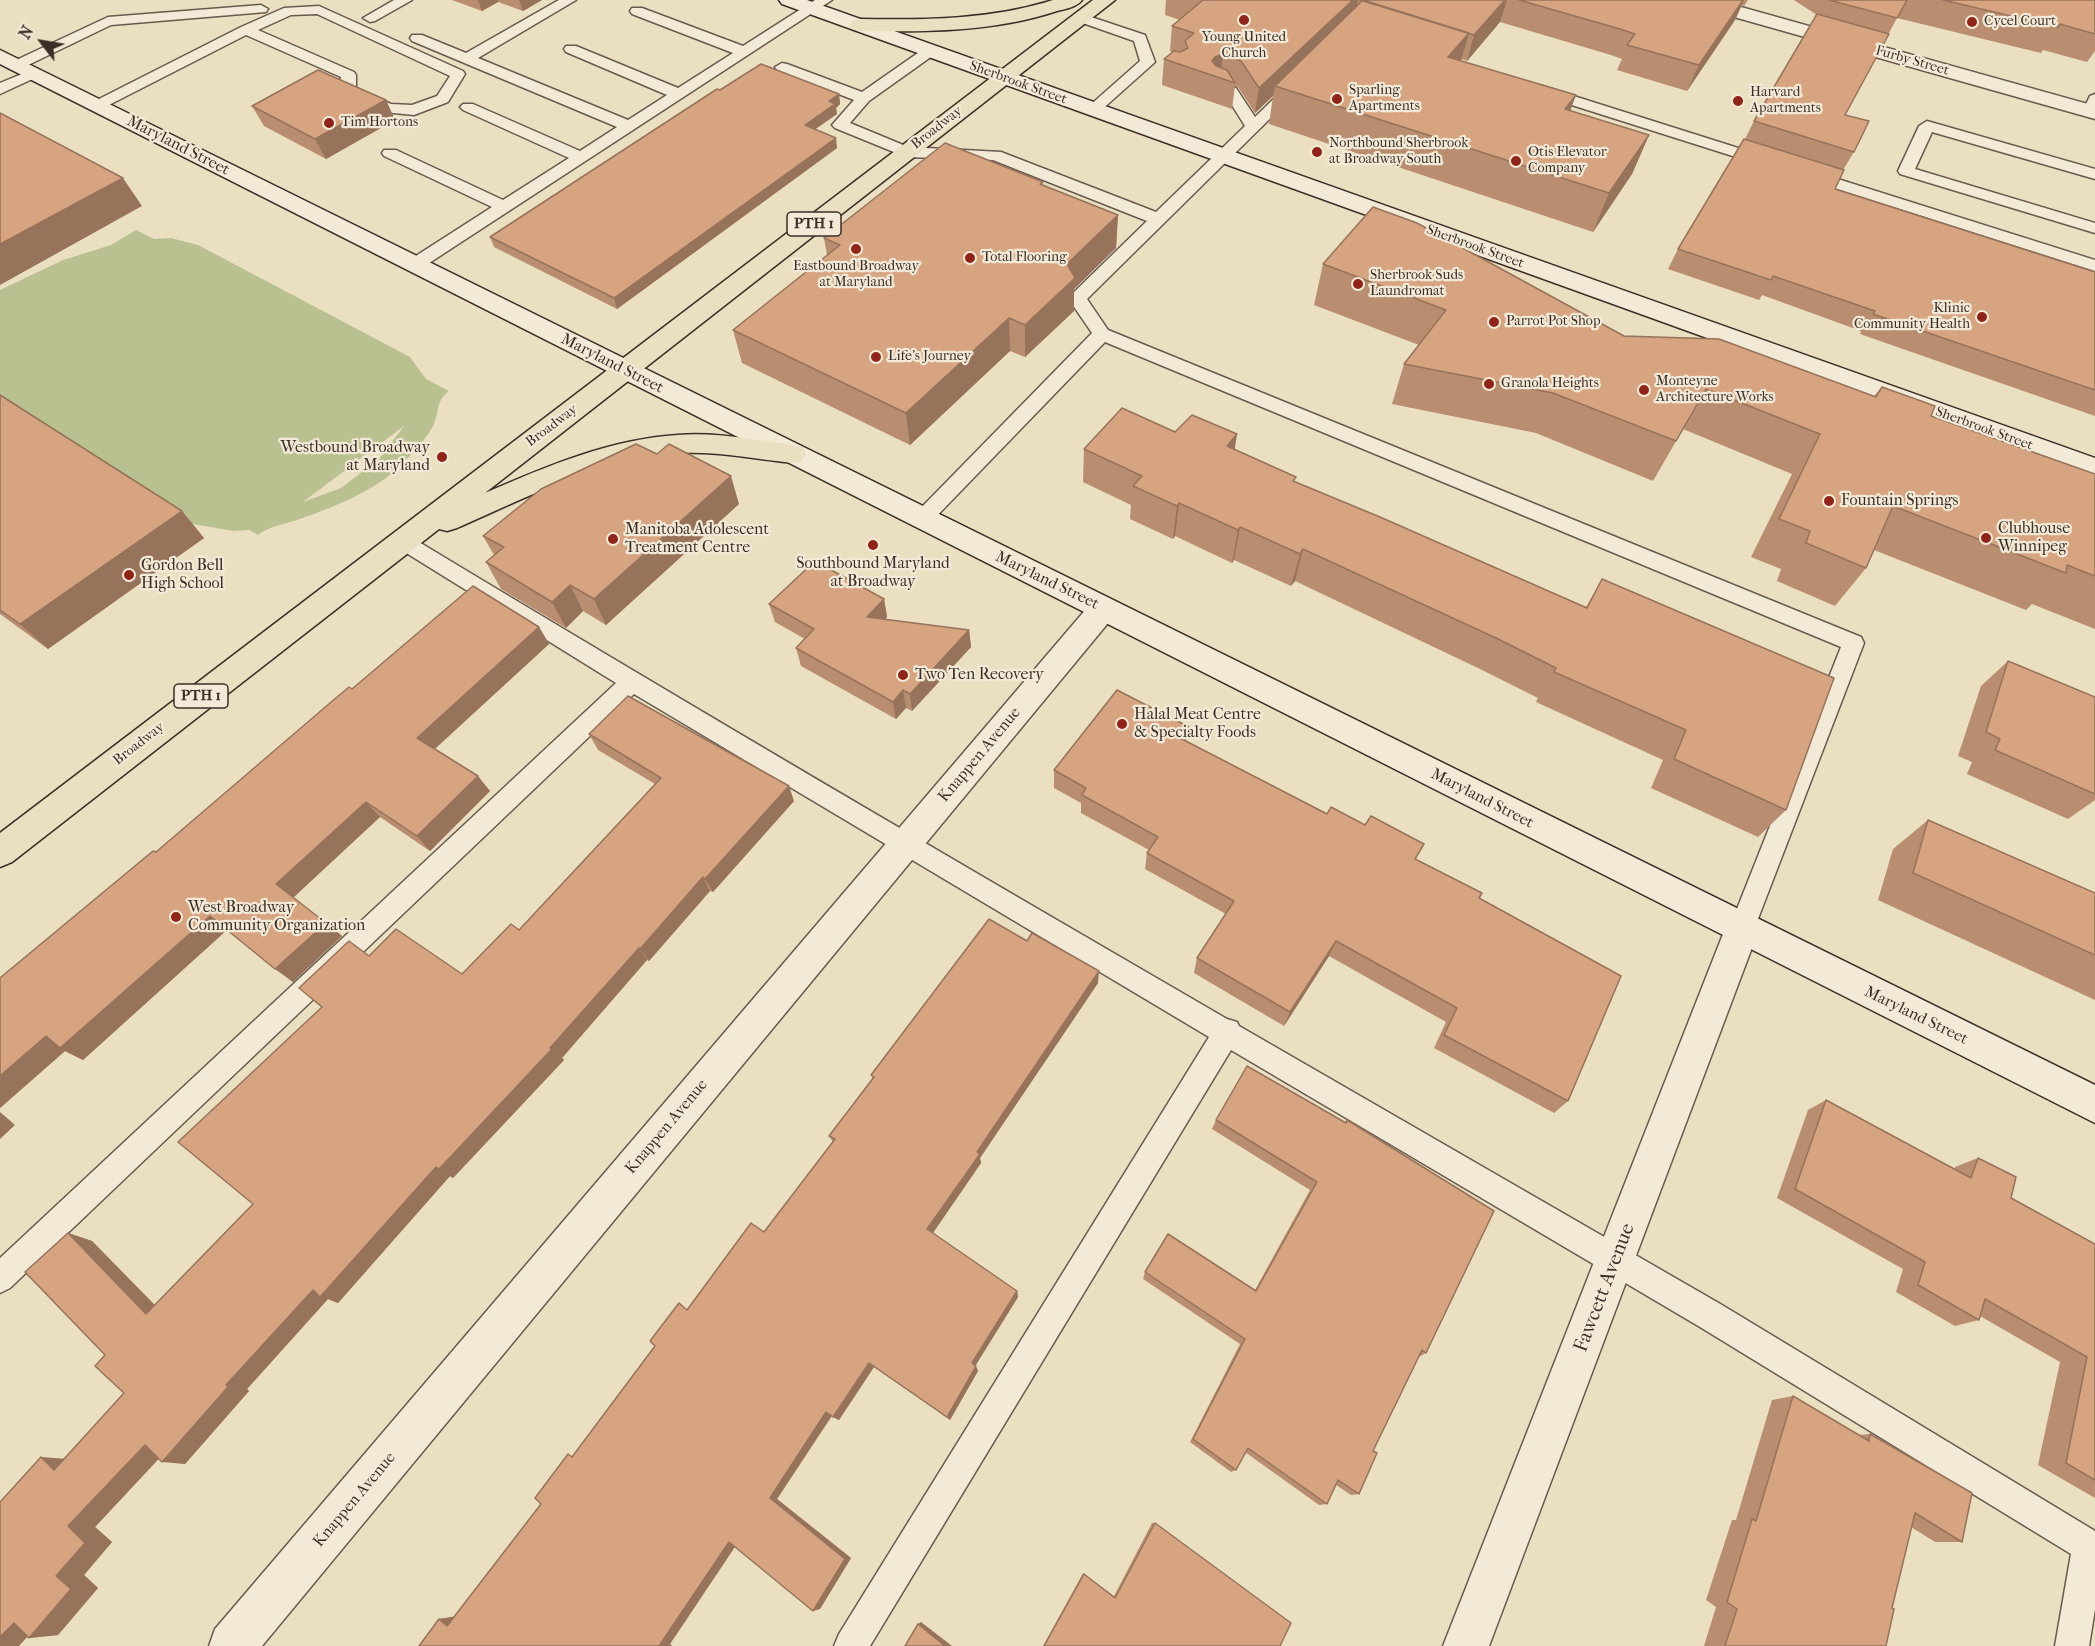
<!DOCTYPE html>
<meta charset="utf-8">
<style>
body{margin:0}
#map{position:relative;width:2095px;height:1646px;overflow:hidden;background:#ebdfc1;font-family:"IM FELL French Canon",serif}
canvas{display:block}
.north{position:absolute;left:12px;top:12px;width:60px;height:60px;-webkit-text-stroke:4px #f2ead7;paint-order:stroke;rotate:301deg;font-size:16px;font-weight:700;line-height:24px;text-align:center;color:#3c2e27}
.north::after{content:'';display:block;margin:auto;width:21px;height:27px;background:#3c2e27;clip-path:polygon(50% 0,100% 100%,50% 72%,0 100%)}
</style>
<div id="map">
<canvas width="2095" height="1646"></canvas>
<div class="north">N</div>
</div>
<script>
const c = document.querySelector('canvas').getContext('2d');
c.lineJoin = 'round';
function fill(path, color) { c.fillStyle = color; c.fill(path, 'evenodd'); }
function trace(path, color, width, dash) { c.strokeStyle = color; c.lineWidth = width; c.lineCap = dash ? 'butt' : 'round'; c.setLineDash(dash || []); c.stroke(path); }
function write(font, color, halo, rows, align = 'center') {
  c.font = font + ' "IM FELL French Canon",serif'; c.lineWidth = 4.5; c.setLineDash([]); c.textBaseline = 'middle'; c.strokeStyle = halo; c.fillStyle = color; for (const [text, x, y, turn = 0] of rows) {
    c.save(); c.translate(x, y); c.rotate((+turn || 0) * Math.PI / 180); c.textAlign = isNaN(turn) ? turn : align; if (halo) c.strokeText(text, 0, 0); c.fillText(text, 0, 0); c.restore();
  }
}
fill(new Path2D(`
 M136 230 154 239 171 238 198 245 410 357 426 379 449 391C435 402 440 411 433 426 425 442 398 470 383 480 359 497 328 509 300 519 286 524 269 526 258 535L249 530 233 531 193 524 0 402V290L63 260 111 245ZM404 426 379 459 341 488 303 502Z`), '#bac191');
const service = new Path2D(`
 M394 0H412L375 21 370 22 363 18Z
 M559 0H576L478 58 628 120 667 95 566 52 564 49 566 46H576L678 88 733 53 632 14 630 11 632 8H642L743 46 815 0H832L420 269H408L405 265 408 261 492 207 384 156 382 153 384 150H396L503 200 569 158 463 110 460 107 463 104H473L580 151 617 127 412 41 410 38 412 35H422L466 53Z
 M261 5 268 9 266 12 111 25 22 68 17 69 10 65 12 62 108 17Z
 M319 6 463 71 465 74 448 102 414 115 383 112 343 94 340 91 341 77 246 35 103 108 98 110 90 105 93 102 241 27 284 8ZM317 14 450 76 437 96 412 105 391 104 356 89V75L354 72 258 30 291 15Z
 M1082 14 1145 35 1155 62 1098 113 1093 115 1085 110 1088 107 1140 61 1134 41 1077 21 1075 18Z
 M930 47 935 48 937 51 935 54 869 101 850 123 908 147 1001 152 1156 212 1245 126 1225 94 1214 90 1211 87 1214 84 1219 82 1236 88 1255 117 1289 84H1299L1302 87 1299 90 1087 299 1108 330 1861 637 1864 643 1751 937 1742 940 1733 937 1729 929 1841 647 1105 342 929 524 922 526 915 524 912 519 915 514 1092 333 1068 298 1147 221 993 160 906 157 835 128 832 125 854 100 777 70 775 67 782 63 787 64 862 92 925 48Z
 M34 69 41 73 39 76 0 94V83Z
 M1542 86 1773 159 1775 162 1767 167 1761 165 1537 94 1534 91Z
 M2095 94V115H2085L2082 112 2090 96Z
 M1927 121 2095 169V179L1932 132 1915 169 2095 223V233L1900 174 1898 171 1919 126Z
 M1806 169 2095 260V271L1800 177 1798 174 1800 171Z
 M402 533 409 536C680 700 953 860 1227 1019L1237 1022 1239 1026 1722 1305 2095 1531V1609L2089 1646H2055L2071 1554 1700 1327 1231 1050 870 1646H834L839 1634 1209 1037 634 694 10 1288 0 1293V1258L616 683 395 546 392 541 395 536Z`);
const minor = new Path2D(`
 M1685 0H1716L2095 106V119L1688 4Z
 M1103 598 1113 601 1118 609 1113 617 262 1646H209L215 1629 1093 601Z
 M1742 913 1754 918 1759 929 1489 1646H1443L1725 929 1730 918Z`);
const secondary = new Path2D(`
 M779 0H807L2095 458V478L782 4Z
 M0 50 2095 1085V1123L0 64Z`);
const trunk = new Path2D(`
 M1053 0H1082C1077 7 1065 9 1057 11 994 32 925 32 859 31L852 29 849 25 852 21 859 19C924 20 990 20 1053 0Z
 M1093 0H1115L485 493C547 466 611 439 678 435 716 432 755 440 793 445L802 447 806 454 802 461 793 463C755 459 716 451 678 453 600 459 528 497 457 528L447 531 439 529 12 862 0 867V833Z`);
trace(service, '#685a4e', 3);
trace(minor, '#685a4e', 3);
trace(secondary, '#3c2e27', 3);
trace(trunk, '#3c2e27', 3);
fill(service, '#f2ead7');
fill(minor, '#f2ead7');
fill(secondary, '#f2ead7');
fill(trunk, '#ebdfc1');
fill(new Path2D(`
 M452 0H542L523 11 498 2 482 11Z
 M1166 0H1748L1744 6 1742 5 1735 20 1687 91 1617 70 1622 59 1611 55 1500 22 1467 61 1461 59V61L1570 111 1649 135 1632 174 1593 232 1269 124 1273 96 1255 113 1238 87 1235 86 1232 109 1162 85 1164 59 1172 52 1170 51 1172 26 1180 20 1165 15Z
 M1794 0H2095V51L2087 62 2043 50 2041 53 1897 18 1845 115 1854 152 1843 170 1835 189 2095 272V416L1860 334 1861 331 1762 295 1759 300 1668 269 1678 249 1745 139 1754 121 1817 15Z
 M720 90 839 94 840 104 836 108 837 114 815 129 837 148 617 309 494 247 490 237Z
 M386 100 395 120 326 159 264 126 252 106Z
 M1043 182V186L1118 215 1116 248 1074 289V311L1025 357 1010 351 910 445 742 363 733 330 827 255 824 238Z
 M1323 264 1874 396 1882 387 1931 416 2095 474V629L2032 604 2026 610 1874 550 1866 568 1835 606 1777 581 1781 569 1751 557 1792 474 1683 429 1653 481 1536 433 1392 404 1404 364 1419 345 1314 305Z
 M0 395 182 511 204 538 48 649 0 614Z
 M1175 432 1235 450 1295 482 1586 607 1602 579 1786 810 1758 837 1651 788 1663 760 1536 702 1538 698 1480 669 1295 581 1291 586 1234 560 1232 563 1175 536 1173 539 1130 519 1131 505 1083 482 1084 449Z
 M739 504 606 625 583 611 566 628 501 589 486 562 494 555 483 536Z
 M884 599 887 617 885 619 969 630 971 647 912 711 906 708 896 719 801 666 796 648 805 639 775 622 769 604Z
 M539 627 549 644 435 749 490 791 430 851 380 817 293 897 342 936 293 982 227 930 83 1060 65 1051 0 1108V978L156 852 352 689Z
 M2008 661 2095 697V800L2068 819 1967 774 1972 762 1958 756 1981 686Z
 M589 734 794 801 713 892 710 891 649 961 647 960 562 1058 564 1060 453 1178 450 1176 338 1303 328 1299 247 1389 249 1391 185 1464 158 1459 95 1527 112 1542 84 1575 98 1588 58 1635 29 1638 64 1459 124 1393 105 1355 68 1233 92 1241 155 1305 253 1204 322 1007 369 956 462 974 519 930 655 784 598 750Z
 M1186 741 1416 859 1479 898 1568 1101 1554 1113 1434 1048 1446 1022 1329 956 1284 1026 1194 973 1197 958 1226 914 1145 869 1147 853 1149 850 1081 813V803L1054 788V770Z
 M1928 820 2095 893V1000L1878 900 1893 849Z
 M1098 983 980 1158 981 1163 933 1233 1017 1291 1018 1297 975 1366 978 1371 950 1420 874 1367 839 1420 832 1416 777 1499 851 1558 820 1609 735 1547 670 1644 672 1646H419L439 1619 454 1617 541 1504 574 1455 687 1309 764 1232 833 1142 829 1136 873 1079 871 1075Z
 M1247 1066 1426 1353 1419 1357 1373 1451 1359 1494 1351 1495 1336 1485 1327 1504 1319 1505 1245 1452 1236 1470 1231 1472 1190 1442 1240 1344 1143 1279 1145 1272 1255 1290 1310 1190 1212 1129 1216 1120Z
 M1826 1100 1955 1169V1167L1978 1158 2011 1198 2095 1244V1498L2038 1465 2060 1362 1980 1316 1979 1320 1955 1326 1896 1292 1903 1269 1777 1198 1808 1110Z
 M1793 1396 1859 1435 1870 1434 1962 1542H1935L1911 1527 1892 1608 1886 1646H1704L1716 1607 1706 1600 1732 1520H1736L1772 1400Z
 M1152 1523H1155L1280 1646H1043L1083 1573 1114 1596Z`), '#b98d6f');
fill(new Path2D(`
 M478 0H498V2L482 11Z
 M519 0H542L523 11Z
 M1352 0H1358L1353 25 1275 86 1273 96 1255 113 1259 88Z
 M1505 0H1507L1500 22 1467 61 1474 35Z
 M1743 0H1744L1735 20 1687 91 1699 65Z
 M1469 33 1458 71 1448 57Z
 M1223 54 1220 78 1212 61 1215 57Z
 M839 94 840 104 836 108 837 114 807 135 805 125 829 101Z
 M1576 95 1562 134 1565 109Z
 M386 100 395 120 326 159 315 139Z
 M1649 135 1632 174 1593 232 1609 193Z
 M836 138 837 148 617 309 614 298Z
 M123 178 142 206 0 285V244Z
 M1118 215 1116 248 1074 289V311L1025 357V325L1067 264Z
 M1009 318 1010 351 910 445 906 413Z
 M1237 434 1232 468 1227 446Z
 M731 476 739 504 606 625 594 599Z
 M1179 503 1175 536 1173 539 1177 506Z
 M182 511 204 538 48 649 20 624Z
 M1240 527 1234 560 1232 563 1238 530Z
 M1303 549 1295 581 1291 586 1300 554Z
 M570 585 583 611 566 628 552 602Z
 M884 599 887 617 870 635 867 617Z
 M539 627 549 644 429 754 417 738Z
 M969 630 971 647 912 711 910 694Z
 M903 690 906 708 896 719 893 702Z
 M1189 727 1185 745 1180 738Z
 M478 776 490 791 430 851 417 836Z
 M789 786 794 801 713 892 705 879Z
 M366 802 380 817 293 898 276 884Z
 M703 877 710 891 649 961 640 949Z
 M210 916 228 929 83 1060 65 1051 0 1108V1076L46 1036Z
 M326 923 342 936 293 982 275 969Z
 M1336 941 1329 956 1284 1026 1290 1012Z
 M639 948 647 960 562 1058 564 1060 453 1178 450 1176 338 1303 328 1299 247 1389 249 1391 185 1464 162 1462 226 1385 313 1290 436 1167 550 1048Z
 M1099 971 1098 983 980 1158 981 1163 930 1237 927 1229 977 1152Z
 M0 1112 15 1125 0 1139Z
 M68 1233 92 1241 169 1320 146 1314Z
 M1017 1291 1018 1297 974 1368 972 1363Z
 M869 1363 874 1367 839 1420 833 1417Z
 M976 1366 978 1371 950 1420 947 1417Z
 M826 1412 832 1415 777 1499 851 1558 820 1609 813 1611 770 1498Z
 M145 1445 169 1448 95 1527 112 1542 84 1575 98 1588 58 1635 29 1638 56 1576 68 1526Z
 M41 1457 68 1459 54 1470Z
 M729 1542H738L670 1644 672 1646H659Z
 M457 1616 447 1626 439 1619Z
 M43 1620 19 1646H0V1637L14 1623Z
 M921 1622 952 1646H945L918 1624Z`), '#96735a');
const building = new Path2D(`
 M1202 0H1353L1259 88 1241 61 1223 54 1215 57 1212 61 1216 66 1227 70 1235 83 1164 59 1174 51 1180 52 1188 48 1185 41 1194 33 1172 26 1203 0Z
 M1360 0H1505L1474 35Z
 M1363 0 1469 33 1448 57 1576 95 1565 109 1649 135 1609 193 1275 86Z
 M1519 0H1743L1699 65 1627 45 1635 34 1620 29Z
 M1829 0H1907L1897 18Z
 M1943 0H2095V34L2060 24 2058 27Z
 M1817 14 1889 34 1845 115 1869 121 1854 152 1754 121Z
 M761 64 839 94 829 101 835 104 805 125 836 138 614 298 490 237 717 89 720 90Z
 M318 70 386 100 315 139 252 106Z
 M0 113 123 178 0 244Z
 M1744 139 1844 170 1835 189 2095 272V390L1873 314 1875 311 1773 276 1771 280 1678 249Z
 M945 143 1043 182 1040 184 1118 215 1067 264 1075 278 1025 325 1009 318 906 413 733 330 840 245 824 238Z
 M1373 207 1417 223 1624 336 1719 339 1876 397 1882 387 1935 406 1931 416 2095 474V576L2067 565 2066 573 1893 506 1866 568 1806 543 1810 531 1779 519 1820 434 1706 389 1676 441 1553 393 1404 364 1446 310 1323 264Z
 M0 395 182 511 20 624 0 610Z
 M1122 408 1175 432 1192 415 1237 434 1227 446 1296 477 1293 481 1380 517 1587 608 1602 579 1834 678 1786 810 1674 759 1686 730 1554 672 1556 668 1496 638 1303 549 1300 554 1240 527 1238 530 1179 503 1177 506 1133 486 1142 476 1084 449Z
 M636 444 657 454 669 444 731 476 594 599 570 585 552 602 486 562 504 547 483 536 541 489Z
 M815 561 884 599 867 617 969 630 910 694 903 690 893 702 796 648 814 629 769 604Z
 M473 586 539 627 417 738 478 776 417 836 366 802 276 884 326 923 275 969 210 916 60 1048 46 1036 0 1076V978L153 851 156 852 330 703 349 687 352 689Z
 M2008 661 2095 697V794L1995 750 2000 739 1986 732Z
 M1117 690 1189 727 1180 738 1327 814 1331 807 1365 825 1371 816 1424 844 1415 859 1482 893 1479 898 1621 976 1568 1101 1444 1035 1457 1008 1336 941 1290 1012 1197 958 1234 901 1147 853 1158 837 1082 795 1086 788 1054 770Z
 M628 696 789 786 705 879 703 877 640 949 639 948 550 1048 552 1049 439 1169 436 1167 320 1297 313 1290 226 1385 228 1387 162 1462 145 1445 68 1526 85 1543 56 1576 71 1589 29 1638 14 1623 0 1637V1502L41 1457 54 1470 124 1393 95 1366 105 1355 25 1272 68 1233 146 1314 253 1204 178 1142 322 1007 299 988 349 941 369 956 396 929 462 974 511 924 519 930 661 778 589 734Z
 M1928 820 2095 893V955L1913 873Z
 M989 919 1027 941 1032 933 1099 971 977 1152 980 1154 927 1229 1017 1291 972 1363 976 1366 947 1417 869 1363 833 1417 826 1412 770 1498 845 1559 813 1611 729 1542 659 1646H419L439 1619 447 1626 541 1504 535 1498 568 1454 572 1457 655 1346 650 1341 679 1303 687 1310 751 1223 764 1232 835 1139 829 1136 874 1077 871 1075Z
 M1247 1066 1346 1123 1347 1120 1494 1211 1426 1353 1422 1350 1373 1451 1377 1453 1359 1494 1338 1480 1327 1504 1248 1448 1236 1470 1193 1439 1245 1339 1145 1272 1168 1234 1256 1291 1317 1182 1216 1120Z
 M1826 1100 1971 1178 1978 1158 2016 1177 2011 1198 2095 1244V1480L2066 1463 2087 1357 1985 1299 1979 1320 1918 1285 1925 1262 1795 1189Z
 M1793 1396 1869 1441 1870 1434 1972 1493 1962 1542 1915 1513 1892 1608 1894 1609 1886 1646H1725L1737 1609 1727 1602 1752 1519 1756 1521Z
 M1155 1523 1291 1623 1280 1646H1044L1084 1574 1115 1598Z
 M918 1624 945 1646H905Z`);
fill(building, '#d7a481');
trace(building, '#96735a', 1.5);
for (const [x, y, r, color] of [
 [1244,20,6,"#8f2418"],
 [1972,22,6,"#8f2418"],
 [1337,99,6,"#8f2418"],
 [1738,101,6,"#8f2418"],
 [329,123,6,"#8f2418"],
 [1317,152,6,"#8f2418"],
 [1516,161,6,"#8f2418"],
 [856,249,6,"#8f2418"],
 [970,258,6,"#8f2418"],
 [1358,284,6,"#8f2418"],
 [1982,317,6,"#8f2418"],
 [1494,322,6,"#8f2418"],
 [876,357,6,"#8f2418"],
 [1489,384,6,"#8f2418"],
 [1644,390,6,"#8f2418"],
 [442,457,6,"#8f2418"],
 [1829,501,6,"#8f2418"],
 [1986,538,6,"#8f2418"],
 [613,539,6,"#8f2418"],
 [873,545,6,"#8f2418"],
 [129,575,6,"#8f2418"],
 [903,675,6,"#8f2418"],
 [1122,724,6,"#8f2418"],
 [176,917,6,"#8f2418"]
]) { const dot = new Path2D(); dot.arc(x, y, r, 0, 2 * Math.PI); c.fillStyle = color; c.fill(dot); trace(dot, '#f2ead7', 2); }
write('14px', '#3c2e27', '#f2ead7', [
 ["Cycel Court",1984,22],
 ["Young United",1244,38,"center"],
 ["Church",1244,54,"center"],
 ["Sparling",1349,91],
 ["Apartments",1349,107],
 ["Harvard",1750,93],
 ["Apartments",1750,109],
 ["Tim Hortons",341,123],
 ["Northbound Sherbrook",1329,144],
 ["at Broadway South",1329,160],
 ["Otis Elevator",1528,153],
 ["Company",1528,169],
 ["Total Flooring",982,258],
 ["Eastbound Broadway",856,267,"center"],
 ["at Maryland",856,283,"center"],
 ["Sherbrook Suds",1370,276],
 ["Laundromat",1370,292],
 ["Klinic",1970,309,"right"],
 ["Community Health",1970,325,"right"],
 ["Parrot Pot Shop",1506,322],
 ["Life’s Journey",888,357],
 ["Monteyne",1656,382],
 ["Architecture Works",1656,398],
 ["Granola Heights",1501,384]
], 'left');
write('14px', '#3c2e27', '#f2ead7', [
 ["Furby Street",1912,61,16],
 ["Sherbrook Street",1018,83,20],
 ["Broadway",937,128,-38],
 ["Sherbrook Street",1475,247,20],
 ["Broadway",552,426,-37],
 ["Sherbrook Street",1984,429,20],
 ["Broadway",139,744,-38]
]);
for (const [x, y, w] of [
 [814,224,54],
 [201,696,54]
]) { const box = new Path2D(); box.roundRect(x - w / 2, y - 12, w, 24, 4.5); c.fillStyle = '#f2ead7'; c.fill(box); trace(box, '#3c2e27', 1.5); }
write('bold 15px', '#3c2e27', null, [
 ["PTH 1",814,224],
 ["PTH 1",201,696]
]);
write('16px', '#3c2e27', '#f2ead7', [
 ["Maryland Street",178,146,27],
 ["Maryland Street",612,364,27],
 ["Maryland Street",1047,581,26],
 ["Knappen Avenue",980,755,-50],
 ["Maryland Street",1482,799,27],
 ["Maryland Street",1916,1016,26],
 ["Knappen Avenue",667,1127,-50],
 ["Knappen Avenue",355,1500,-50]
]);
write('16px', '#3c2e27', '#f2ead7', [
 ["Westbound Broadway",430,448,"right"],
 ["at Maryland",430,466,"right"],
 ["Fountain Springs",1841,501],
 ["Clubhouse",1998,529],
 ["Winnipeg",1998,547],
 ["Manitoba Adolescent",625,530],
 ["Treatment Centre",625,548],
 ["Southbound Maryland",873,564,"center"],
 ["at Broadway",873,582,"center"],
 ["Gordon Bell",141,566],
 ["High School",141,584],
 ["Two Ten Recovery",915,675],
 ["Halal Meat Centre",1134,715],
 ["& Specialty Foods",1134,733],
 ["West Broadway",188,908],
 ["Community Organization",188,926]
], 'left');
write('20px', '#3c2e27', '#f2ead7', [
 ["Fawcett Avenue",1605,1288,-69]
]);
</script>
